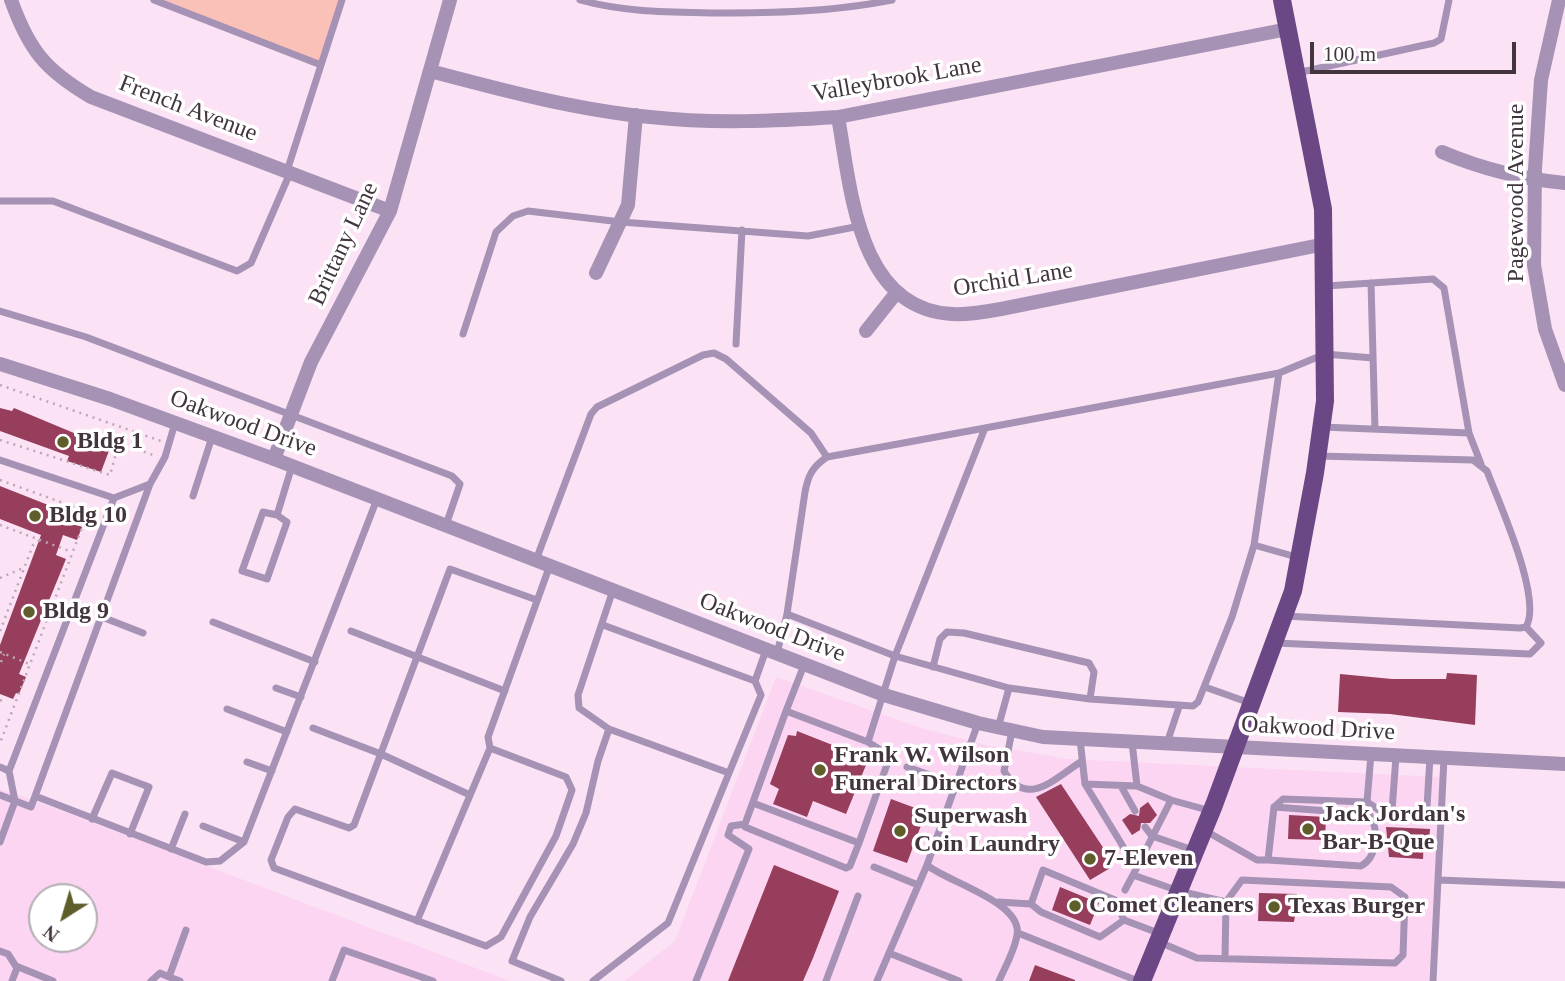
<!DOCTYPE html>
<style>
body{margin:0}
#map{position:relative;width:1565px;height:981px;overflow:hidden;background:#fce2f5;font-family:Georgia,serif}
canvas{display:block}
.north{position:absolute;left:28px;top:883px;width:70px;height:70px;box-sizing:border-box;background:#fff;border:2px solid #b3aeb2;border-radius:50%;rotate:217deg;font-size:19px;font-weight:700;line-height:28px;text-align:center;color:#42353e}
.north::after{content:'';display:block;margin:auto;width:24px;height:32px;background:#5f5e2b;clip-path:polygon(50% 0,100% 100%,50% 72%,0 100%)}
.scale{position:absolute;left:1310px;top:42px;width:206px;height:32px;box-sizing:border-box;border:4px solid #42353e;border-top:0;padding-left:9px;font-size:21px;line-height:24px;white-space:nowrap;color:#42353e;-webkit-text-stroke:5px #fff;paint-order:stroke}
</style>
<div id="map">
<canvas width="1565" height="981"></canvas>
<div class="north">N</div>
<div class="scale">100 m</div>
</div>
<script>
const c = document.querySelector('canvas').getContext('2d');
c.lineJoin = 'round';
function fill(path, color) { c.fillStyle = color; c.fill(path, 'evenodd'); }
function trace(path, color, width, dash) { c.strokeStyle = color; c.lineWidth = width; c.lineCap = dash ? 'butt' : 'round'; c.setLineDash(dash || []); c.stroke(path); }
function write(font, color, halo, rows, align = 'center') {
  c.font = font + ' Georgia,serif'; c.lineWidth = 7; c.setLineDash([]); c.textBaseline = 'middle'; c.strokeStyle = halo; c.fillStyle = color; for (const [text, x, y, turn = 0] of rows) {
    c.save(); c.translate(x, y); c.rotate((+turn || 0) * Math.PI / 180); c.textAlign = isNaN(turn) ? turn : align; if (halo) c.strokeText(text, 0, 0); c.fillText(text, 0, 0); c.restore();
  }
}
fill(new Path2D(`
 M776 677 921 728 986 745 1068 759 1440 777 1429 981H624L675 941Z
 M0 789 38 802 510 981H0ZM42 897H84V939H42Z`), '#fbd5f1');
fill(new Path2D(`
 M151 0H342L324 66Z`), '#f9c1b8');
fill(new Path2D(`
 M0 408 12 411 14 408 110 448 101 472 67 461 69 456 0 431Z
 M0 486 71 514 68 521 82 527 77 540 63 535 56 555 66 559 19 674 26 677 19 694 16 693 13 699 0 694V645L41 535 0 519Z
 M1447 673 1477 675 1475 725 1390 714 1338 712 1340 674 1392 679H1446Z
 M797 731 835 746 833 753 866 765 846 814 813 801 807 817 773 804 779 789 770 784 788 735 796 736Z
 M1061 784 1112 861 1109 864 1112 867 1090 880 1036 797Z
 M891 799 926 812 907 863 873 851Z
 M1148 802 1157 815 1150 823H1141L1140 830 1132 835 1122 820 1130 814 1139 816 1140 808Z
 M1289 815 1326 817 1325 840 1288 839Z
 M1386 827 1430 829 1429 841H1424L1423 859 1389 857Z
 M774 865 839 891 813 958 803 981H728Z
 M1060 887 1099 903 1090 925 1052 910Z
 M1259 893 1297 894V899L1322 903V906L1296 909 1294 922 1258 921Z
 M1035 965 1075 980V981H1029Z`), '#963e5b');
trace(new Path2D(`
 M0 385 161 441
 M0 440 110 475 119 443 153 455
 M0 480 88 512 0 743
 M0 525 72 552
 M76 525 81 510
 M0 578 25 567
 M0 631 33 545 40 540
 M0 652 32 665
 M1 662 4 654
 M0 700 5 702`), '#bca7b6', 2.5, [2, 5]);
trace(new Path2D(`
 M154 0 321 65 287 171
 M580 0C623 12 666 12 712 13 773 13 832 12 892 0
 M321 65 342 0
 M1297 73 1434 43 1441 39 1449 0
 M0 201H53L237 271 251 263 290 173
 M1371 283 1375 429
 M0 311 86 337 452 476 460 484 446 525
 M463 334 496 232 513 216 528 211 621 222 808 236 860 226
 M736 344 742 230
 M1322 427 1469 433 1444 288 1433 279 1326 286
 M1469 433 1481 464
 M0 460 114 498 9 771 0 767
 M193 496 212 437
 M114 498 150 484
 M277 515 287 522 267 579 242 571 263 512 277 515 292 466
 M1254 545 1300 558
 M536 560 591 414 597 407 703 355 714 353 726 359 811 433 827 457
 M537 600 450 569 354 825 349 828 295 809 288 817 271 860 274 868 486 946 501 937 556 836 572 790 566 777 490 748 488 737 550 565
 M787 614 805 492C808 476 812 467 827 457L985 428
 M1284 616 1520 628 1526 627C1543 599 1499 503 1487 471L1473 460 1318 456
 M102 617 143 633
 M213 622 315 662
 M603 625 755 681
 M351 631 505 691
 M1275 643 1530 654 1541 643 1526 627
 M777 653 787 614 895 656 1009 688 1090 699 1193 706 1198 702 1232 617 1254 545 1279 373 1325 354 1373 358
 M804 665 786 711 868 742 890 756 859 843
 M933 667 940 639 947 632 964 633 1089 663 1094 672 1090 699
 M1205 687 1250 703
 M276 688 301 697
 M227 709 287 732
 M978 723 927 865C947 882 1023 902 1017 935 1015 950 1005 967 999 981
 M313 728 381 754 470 795
 M998 728 1009 688
 M1012 731 1004 771C1027 809 1054 779 1082 761
 M1080 739 1085 784
 M868 742 895 656 985 428 1279 373
 M1132 742 1137 786 1171 800 1133 875
 M1167 743 1179 707
 M247 762 272 771
 M907 767 956 784
 M729 773 761 695 755 681 766 650
 M1121 786 1135 811
 M1137 786 1085 784 1127 853 1139 859
 M0 795 31 807 150 484 165 457 175 423
 M35 796 206 862 220 861 244 842 377 499
 M1171 800 1211 811
 M1367 802 1379 810 1422 813 1427 807 1430 757
 M753 803 859 843 850 866 846 868 745 827V824L786 711
 M1274 807 1369 814C1379 828 1378 857 1361 866L1268 860 1274 807 1283 799 1367 802 1371 754
 M1392 811 1396 756
 M92 819 112 773 149 787 130 834
 M203 826 244 842
 M1145 827 1152 836 1193 850
 M1204 830 1257 860H1268
 M0 842 15 801 9 771
 M171 849 185 814
 M874 867 918 885
 M1439 880 1565 885
 M1125 890 1133 875 1179 891 1226 902 1242 880 1391 887 1405 897 1403 955 1395 963 1197 958 1159 942
 M999 902 1031 904 1041 912 1100 937 1124 920
 M1031 904 1043 870 1115 900 1124 920 1161 934
 M417 921 490 748
 M1018 933 1138 981
 M0 951 8 954 17 968 12 981
 M889 953 959 981
 M1225 958 1226 902
 M16 966 53 981
 M151 981 160 973 169 977
 M180 981 169 977 186 930
 M332 981 344 950 433 981
 M561 981 512 961 530 917 573 844 586 813 598 761 609 729
 M593 981 668 923 729 773 609 729 579 708 578 695 613 590
 M696 981 749 849 728 835 731 826 745 824
 M826 981 858 896
 M877 981 927 865
 M1433 981 1444 758`), '#a592b5', 7);
trace(new Path2D(`
 M11 0C29 50 45 70 91 97L390 211
 M430 71C502 90 576 110 650 117 713 124 776 121 838 117L1288 29
 M838 117C851 188 857 309 952 314 968 315 985 312 1001 309L1325 244
 M1442 152C1482 169 1522 179 1565 183
 M596 273 628 205 636 115
 M866 331 897 292
 M274 459 311 362 390 211 450 0`), '#a592b5', 14);
trace(new Path2D(`
 M1559 0 1541 80 1535 169 1534 265 1545 329 1565 385
 M0 364 110 399 274 459 884 695 978 723 1043 737 1565 764`), '#a592b5', 14);
trace(new Path2D(`
 M1142 981 1214 805 1293 591 1315 473 1325 401 1323 209 1282 0`), '#6b4885', 18);
for (const [x, y, r, color] of [
 [63,442,7,"#5f5e2b"],
 [35,516,7,"#5f5e2b"],
 [29,612,7,"#5f5e2b"],
 [820,770,7,"#5f5e2b"],
 [1308,829,7,"#5f5e2b"],
 [900,831,7,"#5f5e2b"],
 [1090,859,7,"#5f5e2b"],
 [1075,906,7,"#5f5e2b"],
 [1274,907,7,"#5f5e2b"]
]) { const dot = new Path2D(); dot.arc(x, y, r, 0, 2 * Math.PI); c.fillStyle = color; c.fill(dot); trace(dot, '#fff', 2.5); }
write('24px', '#42353e', '#fff', [
 ["Valleybrook Lane",897,80,-10],
 ["French Avenue",188,109,21],
 ["Pagewood Avenue",1517,193,-90],
 ["Brittany Lane",344,244,-65],
 ["Orchid Lane",1013,280,-9],
 ["Oakwood Drive",243,424,20],
 ["Oakwood Drive",772,628,21],
 ["Oakwood Drive",1318,729,3]
]);
write('bold 24px', '#42353e', '#fff', [
 ["Bldg 1",77,442],
 ["Bldg 10",49,516],
 ["Bldg 9",43,612],
 ["Frank W. Wilson",834,756],
 ["Funeral Directors",834,784],
 ["Jack Jordan's",1322,815],
 ["Bar-B-Que",1322,843],
 ["Superwash",914,817],
 ["Coin Laundry",914,845],
 ["7-Eleven",1104,859],
 ["Comet Cleaners",1089,906],
 ["Texas Burger",1288,907]
], 'left');
</script>
